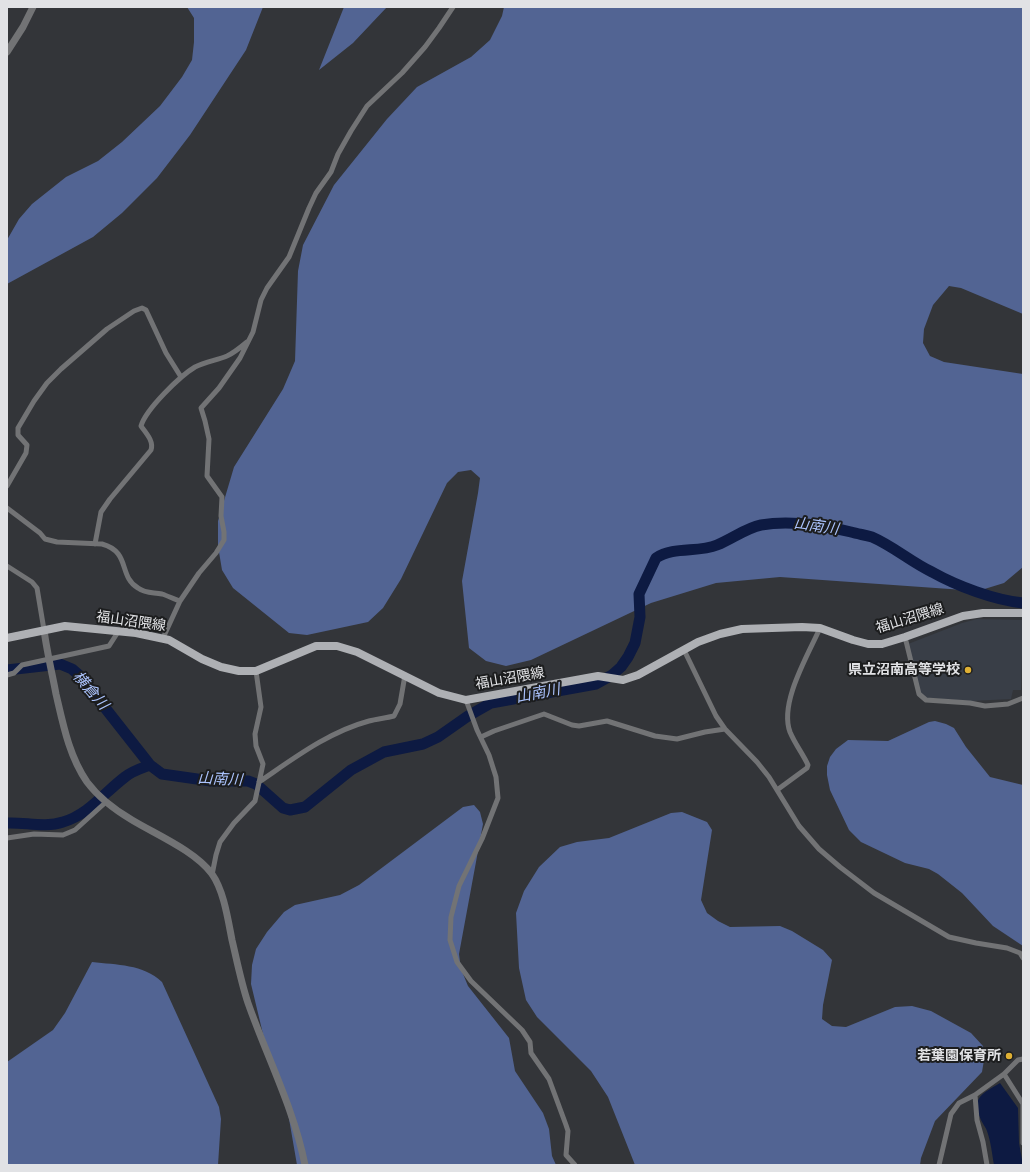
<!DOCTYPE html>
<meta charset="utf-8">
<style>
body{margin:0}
#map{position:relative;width:1030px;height:1172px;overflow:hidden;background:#333539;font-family:Signika,sans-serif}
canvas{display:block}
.frame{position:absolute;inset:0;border:8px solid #e1e2e5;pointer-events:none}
</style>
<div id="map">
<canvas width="1030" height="1172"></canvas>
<div class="frame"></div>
</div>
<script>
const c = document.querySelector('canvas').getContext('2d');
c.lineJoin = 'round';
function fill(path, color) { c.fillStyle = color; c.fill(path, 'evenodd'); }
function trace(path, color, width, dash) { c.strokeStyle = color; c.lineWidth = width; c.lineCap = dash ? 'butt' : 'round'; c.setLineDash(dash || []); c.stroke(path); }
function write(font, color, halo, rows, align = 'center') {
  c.font = font + ' Signika,"Noto Sans JP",sans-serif'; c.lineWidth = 4; c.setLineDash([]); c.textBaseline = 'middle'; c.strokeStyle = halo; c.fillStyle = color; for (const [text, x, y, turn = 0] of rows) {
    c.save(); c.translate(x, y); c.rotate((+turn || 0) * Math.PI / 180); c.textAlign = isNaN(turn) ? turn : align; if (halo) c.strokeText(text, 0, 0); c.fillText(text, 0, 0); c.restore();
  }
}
fill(new Path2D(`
 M977 619 1023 620 1021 690H1013L1011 699 971 701 926 698 921 695 908 644 962 623Z`), '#393e47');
fill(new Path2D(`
 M187 7H263L246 50 190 135 157 178 122 213 93 237 7 284V240L19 219 32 204 66 177 98 161 122 142 160 106 182 77 192 60 194 42V18Z
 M344 7H387L353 43 319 70Z
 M504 7H1023V314L961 288 949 286 933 305 924 329 923 343 930 356 944 362 1023 374V567L1004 583 978 591 780 577 716 583 651 603 531 660 506 666 486 661 469 648 462 581 478 493 480 478 471 470 458 472 447 483 401 579 383 608 368 622 307 635 289 633 233 588 222 570 218 546V521L234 467 283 389 295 361 298 271 303 245 334 185 387 119 417 87 471 57 490 40 502 16Z
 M935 721 946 724 954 728 966 747 990 777 1023 785V946L993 926 962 893 938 874 929 869 905 863 861 842 849 830 830 790 827 775V766L830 757 836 749 848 740 888 741 929 722Z
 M474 805 480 812 483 824 459 954 461 969 468 986 509 1038 515 1071 543 1113 549 1129 552 1156 556 1165H297L288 1113 263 1034 251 984 252 965 256 949 267 932 284 912 295 905 340 895 359 885 463 807Z
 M682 812 707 822 712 830 701 900 707 913 718 921 730 927 780 926 792 931 823 950 832 960 823 1005 822 1019 832 1026 846 1027 895 1007 912 1006 931 1011 971 1033 983 1046 984 1060 982 1072 935 1121 921 1158 920 1165H635L608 1097 591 1071 537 1017 526 1000 519 968 516 913 524 891 539 867 560 847 577 842 609 838 671 813Z
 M92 962C117 965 143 964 162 982L219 1107 221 1119 218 1165H7V1062L53 1030 65 1013Z`), '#526493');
fill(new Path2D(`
 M1000 1083 1018 1108 1019 1143 1023 1165H994C992 1154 991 1142 987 1131 986 1128 983 1124 981 1120 971 1097 982 1094 1000 1083Z`), '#0d1a42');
trace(new Path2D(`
 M7 670 60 664 72 669 80 676 150 765 162 774 211 781H248L256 784 283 808 290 810 305 807 351 770 384 752 423 744 438 737 468 716 491 703 596 684 612 675 621 667 628 657 635 643 640 617 639 594 656 558C674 546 698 553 717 545 732 539 746 528 761 525 791 520 822 525 851 532 858 534 865 535 872 537 893 546 911 562 932 572 957 586 994 600 1023 603
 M7 823C25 822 45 828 63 822 88 815 105 792 125 777 132 771 142 768 150 765`), '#0d1a42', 11);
trace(new Path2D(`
 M7 486 26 453 27 445 18 435V428L34 401 47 383 61 369 107 329 134 311 142 308 146 310 166 353 181 377
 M7 508 40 533 45 539 57 542 102 544C131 552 118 576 138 588 146 594 154 592 162 594 168 596 174 599 180 601
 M95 544 101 512 110 499 151 450C154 441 146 433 141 426 146 409 180 376 195 367 205 362 217 360 227 356 234 353 241 347 247 342
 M7 566 32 582 37 588 44 630
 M905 637 919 694 926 700 970 703 985 706 1008 704 1023 698
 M163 638 180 601 199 573 216 553 224 540V532L221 516 222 497 207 476 209 439 205 421 201 408 219 388 240 358 253 332 261 300 267 288 289 257 309 208 316 193 331 172 338 154 351 131 367 106 402 73 425 47 439 28 453 7
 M684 650 716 716 725 729 757 762 769 777 799 826 819 849 840 867 874 893 949 937 976 943 1007 948 1020 953 1023 958
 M7 675 14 673 22 665 109 646 118 632
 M466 700 477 730 489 755 496 777 498 798 482 839 459 886 451 917 450 940 457 962 471 981 522 1030 530 1042 531 1053 549 1079 566 1125 568 1131 566 1155 575 1165
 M481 737 494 731 544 714 572 725 579 726 607 721 655 736 677 739 705 732 725 729
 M259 782C293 759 328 732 369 721 377 719 386 718 394 716L400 704 405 675
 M777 790 807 768 808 765C803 754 795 744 790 732 779 703 808 655 820 628
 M7 838 34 834 63 835 75 830 106 802
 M212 875 216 855 220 842 234 823 255 801 263 764 256 746 255 734 261 707 256 671
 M1004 1074 1023 1104
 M975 1095 977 1120 983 1142 987 1165
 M1023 1103V1143
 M939 1165 951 1114 959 1103 975 1095 1004 1074 1018 1060 1023 1059`), '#727375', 5);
trace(new Path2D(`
 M7 52 23 27 33 7
 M44 630C47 652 52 673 56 694 63 724 69 756 87 782 99 798 115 810 132 820 157 835 195 851 212 874 224 891 228 920 232 940 237 961 241 982 248 1003 267 1057 294 1109 305 1165`), '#727375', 7);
trace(new Path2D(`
 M7 638 65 626 136 633 169 640 202 659 221 667 239 671H256L316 646H337L357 652 439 693 466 700 598 676 623 680 638 675 698 642 720 634 742 629 802 627 820 628 853 640 868 644H882L905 637 963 616 983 613H1023`), '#aeb0b4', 8);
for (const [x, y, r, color] of [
 [968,670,4,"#dfb034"],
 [1009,1056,4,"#dfb034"]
]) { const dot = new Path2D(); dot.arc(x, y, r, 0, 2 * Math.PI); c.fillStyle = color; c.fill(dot); trace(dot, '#1c1d1e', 1.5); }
write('14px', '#e1e2e5', '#1c1d1e', [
 ["福山沼隈線",910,619,-17],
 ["福山沼隈線",131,622,8],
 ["福山沼隈線",510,679,-10]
]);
write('bold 14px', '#e1e2e5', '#1c1d1e', [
 ["県立沼南高等学校",960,670],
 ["若葉園保育所",1001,1056]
], 'right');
write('italic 15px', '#abc3fd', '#1c1d1e', [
 ["山南川",816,527,8],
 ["横倉川",90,691,49],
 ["山南川",538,694,-11],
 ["山南川",220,780,3]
]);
</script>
